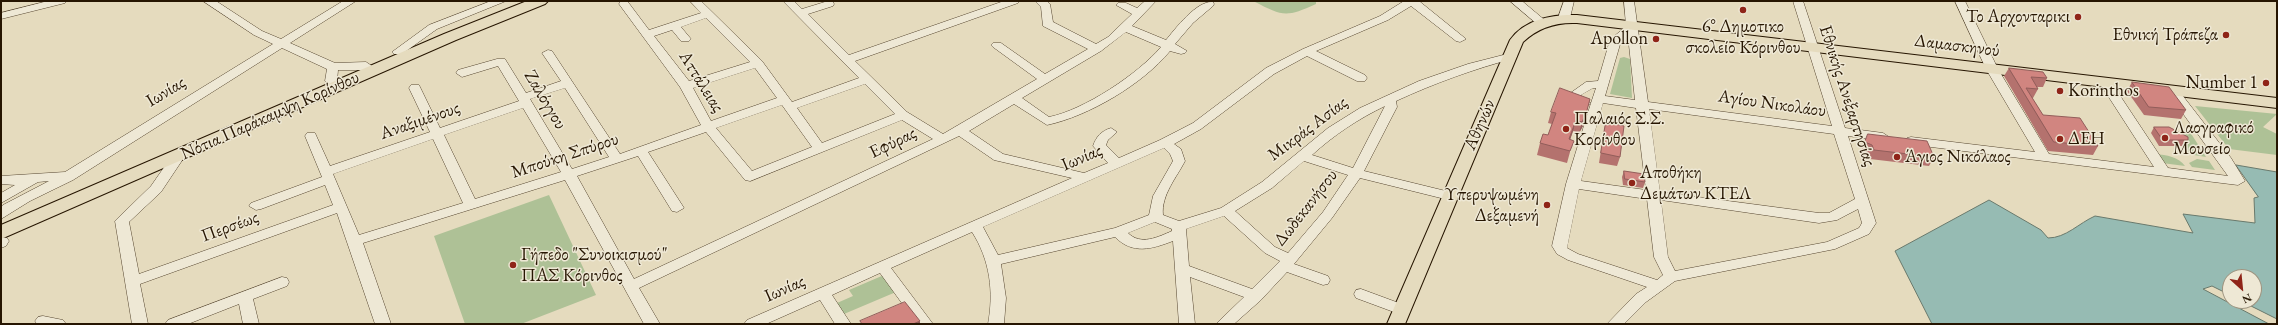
<!DOCTYPE html>
<meta charset="utf-8">
<style>
body{margin:0}
#map{position:relative;width:2278px;height:325px;overflow:hidden;background:#e5dbbe;font-family:"EB Garamond",serif}
canvas{display:block}
.frame{position:absolute;inset:0;border:2px solid #261501;pointer-events:none}
.north{position:absolute;left:2222px;top:269px;width:40px;height:40px;box-sizing:border-box;background:#eee8d5;border:1px solid #9e9480;border-radius:50%;rotate:153deg;font-size:11px;font-weight:700;line-height:16px;text-align:center;color:#261501}
.north::after{content:'';display:block;margin:auto;width:14px;height:18px;background:#8f2418;clip-path:polygon(50% 0,100% 100%,50% 72%,0 100%)}
</style>
<div id="map">
<canvas width="2278" height="325"></canvas>
<div class="frame"></div>
<div class="north">N</div>
</div>
<script>
const c = document.querySelector('canvas').getContext('2d');
c.lineJoin = 'round';
function fill(path, color) { c.fillStyle = color; c.fill(path, 'evenodd'); }
function trace(path, color, width, dash) { c.strokeStyle = color; c.lineWidth = width; c.lineCap = dash ? 'butt' : 'round'; c.setLineDash(dash || []); c.stroke(path); }
function write(font, color, halo, rows, align = 'center') {
  c.font = font + ' "EB Garamond",serif'; c.lineWidth = 3; c.setLineDash([]); c.textBaseline = 'middle'; c.strokeStyle = halo; c.fillStyle = color; for (const [text, x, y, turn = 0] of rows) {
    c.save(); c.translate(x, y); c.rotate((+turn || 0) * Math.PI / 180); c.textAlign = isNaN(turn) ? turn : align; if (halo) c.strokeText(text, 0, 0); c.fillText(text, 0, 0); c.restore();
  }
}
fill(new Path2D(`
 M1253 1H1316V4C1285 18 1283 16 1253 1Z
 M1624 57 1630 59 1632 98 1610 94 1620 58Z
 M2195 106 2277 114 2263 127 2277 134V155L2229 149Z
 M2186 132H2190L2206 157 2194 155 2181 148 2187 147V143L2179 138Z
 M2156 154C2166 155 2179 157 2185 166L2162 163Z
 M2197 159 2209 161 2215 170 2192 167 2189 163Z
 M549 195 596 295 521 324H465L434 236Z
 M884 275 896 292 844 314 837 303 853 296 849 290Z`), '#aec196');
const water = new Path2D(`
 M2236 165 2277 172V319L2241 301H2254V277H2230V295L2212 286 2203 289 2269 324H1932L1895 251 1989 200 2041 230 2048 238C2066 238 2079 223 2095 216L2193 233 2183 214 2255 223 2254 198 2258 197Z`);
fill(water, '#96bbb3');
trace(water, '#69796c', 1);
const minor = new Path2D(`
 M48 1H66L65 3 1 19V13Z
 M203 1H216L262 31 281 39 343 1H356L290 43 335 63 366 62 372 66 366 70H338L337 81 331 85 325 81 327 69 282 48 73 180 30 201 1 219V207L3 205 49 181 38 182 1 203V193L15 185 1 184V176L65 172 273 44 254 35Z
 M491 1H506L437 29 402 54H394L392 52 429 25Z
 M690 1H701L762 61 792 102 859 78 783 1H794L802 9 828 1 833 2 834 4 833 6 808 14 849 55 1004 1H1019L1018 3 855 61 907 112 943 134 1037 79 993 47 991 45 993 43H1001L1045 74 1088 49 1043 26 1041 7 1035 1H1047L1050 4 1053 22 1096 44 1108 37 1132 14 1116 5 1118 3H1126L1137 8 1145 1H1156L1132 26 1166 40C1175 29 1197 0 1213 2L1214 4 1213 6 1193 23 1175 44 1187 51 1185 53 1181 54 1170 51C1143 84 1089 116 1047 125L1014 104 969 131 1003 154 1084 173 1108 163 1093 146C1096 137 1101 131 1111 128L1117 132 1108 140 1106 145 1119 158 1160 140 1193 123 1266 68 1303 49 1380 16 1404 1H1419L1466 39 1460 42 1456 41 1411 6 1388 20 1316 51 1365 75 1367 78 1365 81H1357L1307 56 1274 74 1201 129 1174 144 1181 149 1185 161C1177 177 1161 195 1163 215L1179 221 1221 208 1262 182 1328 128 1360 108 1419 81 1468 64 1511 53 1517 56 1515 58C1474 69 1435 83 1396 101L1397 107 1364 171 1454 193 1456 196 1454 199 1449 200 1360 178 1332 218 1294 264 1328 276 1330 280 1328 284 1323 285 1287 272 1261 300 1234 324H1216L1244 297 1190 277 1195 324H1179L1173 241C1152 249 1133 255 1115 237L1001 264 1006 298 1004 324H988C994 292 990 260 972 232L891 268 933 324H917L880 273 832 295 851 324H835L820 300 766 324H744L747 320 1072 178 994 160 959 136 639 288 660 324H644L565 180 363 243 391 324H375L337 213 140 284 148 324H132L115 221 151 186 174 153H184L185 156 161 192 129 222 139 274 333 205 325 185 261 209 256 210 249 206 251 203 322 177 305 136 307 133H315L330 166 430 132 409 88 411 85H419L440 128 519 101 498 66 462 77 456 73 458 70 497 59H505L526 93 561 81 542 53 548 50 552 51 620 154 701 125 680 87 619 4 620 2H628L649 30 701 13ZM706 18 750 62 689 81 654 36 672 30 681 41H689L691 39 681 27ZM1126 32 1161 47C1138 74 1084 110 1049 117L1022 98 1101 51ZM755 68 777 98 711 121 693 88ZM865 84 895 114 822 143 797 108ZM565 88 609 157 572 169 530 99ZM782 105 812 147 752 171 716 128ZM1385 106 1353 168 1312 155C1334 135 1358 119 1385 106ZM523 108 561 172 475 199 444 135ZM902 120 933 139 634 279 577 176 638 156 672 211 677 212 684 208 648 152 706 132 745 180 750 181ZM433 139 463 203 359 235 333 174ZM1164 148 1170 154 1173 161 1153 196 1149 215 1115 228 998 255 983 227ZM1304 161 1348 175 1323 212 1288 253 1275 247 1235 211 1272 188ZM1224 216 1265 253 1280 261 1252 289 1189 266 1186 229ZM1155 222 1172 229V231C1158 237 1141 246 1128 233Z
 M1510 1H1522L1547 22 1541 25 1537 24Z
 M1564 1H1574L1570 18 1564 21 1558 18Z
 M1624 1H1634L1648 102 1832 126 1793 1H1803L1845 128 1883 133 1889 137 1883 141 1848 136 1876 223 1869 234 1835 249 1675 281 1646 302 1624 324H1607L1636 294 1647 287 1568 260 1557 254 1552 246 1566 184 1591 103 1585 107 1572 104 1569 94 1586 82 1598 81 1610 40 1626 26ZM1628 36 1635 100 1605 96 1621 41ZM1593 88H1596L1591 103 1582 99 1581 95ZM1603 103 1636 108 1646 190 1581 181ZM1649 109 1834 134 1855 199 1829 213H1819L1660 192ZM1579 189 1647 199 1654 257 1663 275 1657 280 1578 254 1567 248ZM1661 200 1819 223 1837 220 1858 209 1862 223 1859 228 1827 242 1675 271 1668 257Z
 M1955 1H1965L1998 69 2049 154 2154 167 2099 82 2105 78 2109 79 2168 168 2228 176 2166 90 2172 86 2176 87 2231 158 2245 181 2238 185 1907 144 1905 141 1907 138 1911 137 2035 152 1986 69Z
 M1 237 7 238 9 241 6 246 1 248Z
 M282 277 287 278 289 282 287 286 253 299 259 324H243L239 304 188 324H165L168 320Z
 M1361 289 1407 306 1409 310 1407 314 1402 315 1356 298 1354 294 1356 290Z
 M43 316 63 320 66 324H37L35 321 38 317Z`);
const major = new Path2D(`
 M1577 15 2277 98V108L1577 23C1556 22 1539 27 1523 42L1405 324H1387L1510 40C1525 19 1553 14 1577 15Z`);
const highway = new Path2D(`
 M527 1H548L545 4 456 40 1 239V225L444 34Z`);
trace(minor, '#564630', 1);
trace(major, '#261501', 2);
trace(highway, '#261501', 2);
fill(minor, '#eee8d5');
fill(major, '#e5dbbe');
fill(highway, '#e5dbbe');
fill(new Path2D(`
 M2009 68 2047 78 2043 87H2037L2038 89 2033 98H2032L2043 115 2098 146 2093 155 2048 151 2004 76Z
 M2132 82 2186 110 2181 119 2144 115 2127 91Z
 M1590 99 1583 126 1579 133 1573 131 1570 140V152L1567 163 1537 155 1540 143 1548 135 1552 124 1548 123 1551 112Z
 M1606 122 1620 157 1617 166 1599 163 1604 131Z
 M2154 127 2188 140 2184 146H2159L2151 133Z
 M1868 134 1934 157 1929 166 1870 159 1868 154 1861 151Z
 M1624 171 1645 182 1643 188 1623 185 1622 177Z`), '#b4726e');
fill(new Path2D(`
 M1586 114 1583 126 1579 133 1582 122Z
 M1576 120 1573 131 1566 151 1569 139Z
 M920 321V324H913Z`), '#925d5a');
const building = new Path2D(`
 M2009 68 2043 72 2047 78 2031 77 2038 89 2026 88 2043 115 2080 118 2098 146 2054 142Z
 M2132 82 2169 87 2186 110 2149 107Z
 M1560 88 1590 99 1586 114 1582 122 1576 120 1569 139 1574 141 1570 151 1540 143 1543 134 1548 135 1556 113 1551 112Z
 M1606 122 1624 126 1620 157 1601 153Z
 M2154 127H2169L2188 137V140H2163Z
 M1868 134 1927 141 1934 157 1874 150 1872 145 1865 142Z
 M1624 171 1644 174 1645 182 1625 179Z
 M905 302 920 321 913 324H862L860 321Z`);
fill(building, '#d18580');
trace(building, '#925d5a', 1);
for (const [x, y, r, color] of [
 [1743,10,4,"#8f2418"],
 [2078,17,4,"#8f2418"],
 [2226,35,4,"#8f2418"],
 [1656,39,4,"#8f2418"],
 [2266,83,4,"#8f2418"],
 [2060,91,4,"#8f2418"],
 [1566,129,4,"#8f2418"],
 [2165,138,4,"#8f2418"],
 [2060,139,4,"#8f2418"],
 [1897,157,4,"#8f2418"],
 [1632,183,4,"#8f2418"],
 [1547,205,4,"#8f2418"],
 [513,265,4,"#8f2418"]
]) { const dot = new Path2D(); dot.arc(x, y, r, 0, 2 * Math.PI); c.fillStyle = color; c.fill(dot); trace(dot, '#eee8d5', 1.5); }
write('18px', '#261501', '#eee8d5', [
 ["Το Αρχονταρικι",2070,17,"right"],
 ["6° Δημοτικο",1743,27,"center"],
 ["σκολείο Κόρινθου",1743,48,"center"],
 ["Εθνική Τράπεζα",2218,35,"right"],
 ["Apollon",1648,39,"right"],
 ["Number 1",2258,83,"right"],
 ["Korinthos",2068,91],
 ["Παλαιός Σ.Σ.",1574,119],
 ["Κορίνθου",1574,140],
 ["Λαογραφικό",2173,128],
 ["Μουσείο",2173,149],
 ["ΔΕΗ",2068,139],
 ["Άγιος Νικόλαος",1905,157],
 ["Αποθήκη",1640,173],
 ["Δεμάτων ΚΤΕΛ",1640,194],
 ["Υπερυψωμένη",1539,195,"right"],
 ["Δεξαμενή",1539,216,"right"],
 ["Γήπεδο \"Συνοικισμού\"",521,255],
 ["ΠΑΣ Κόρινθος",521,276]
], 'left');
write('18px', '#261501', '#eee8d5', [
 ["Δαμασκηνού",1957,46,7],
 ["Αττάλειας",701,82,58],
 ["Ιωνίας",166,92,-31],
 ["Εθνικής Ανεξαρτησίας",1847,96,72],
 ["Ζαλόγγου",545,100,59],
 ["Αγίου Νικολάου",1772,104,8],
 ["Νότια Παράκαμψη Κορίνθου",270,116,-24],
 ["Αναξιμένους",420,121,-19],
 ["Αθηνών",1480,125,-66],
 ["Μικράς Ασίας",1308,129,-37],
 ["Εφύρας",893,143,-26],
 ["Μπούκη Σπύρου",565,156,-18],
 ["Ιωνίας",1082,158,-23],
 ["Δωδεκανήσου",1306,208,-52],
 ["Περσέως",230,227,-20],
 ["Ιωνίας",785,289,-24]
]);
</script>
